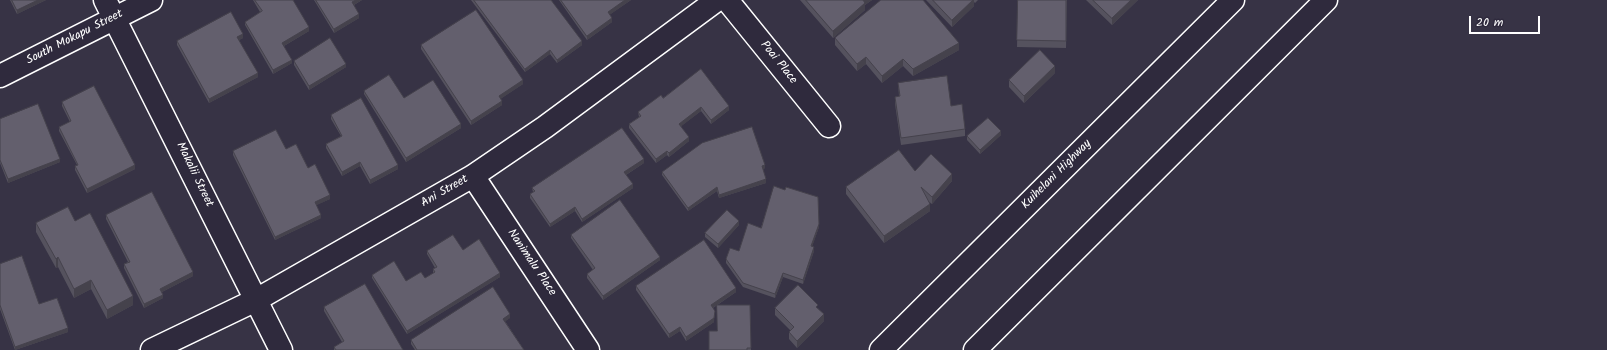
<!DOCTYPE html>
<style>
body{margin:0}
#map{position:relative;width:1607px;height:350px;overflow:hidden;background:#373345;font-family:Kalam,sans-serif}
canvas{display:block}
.scale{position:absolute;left:1469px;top:16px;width:71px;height:18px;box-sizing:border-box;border:2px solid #fff;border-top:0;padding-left:5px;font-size:12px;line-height:14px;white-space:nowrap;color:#fff;-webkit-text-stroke:3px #2f2a3d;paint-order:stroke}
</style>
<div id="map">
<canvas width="1607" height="350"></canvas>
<div class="scale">20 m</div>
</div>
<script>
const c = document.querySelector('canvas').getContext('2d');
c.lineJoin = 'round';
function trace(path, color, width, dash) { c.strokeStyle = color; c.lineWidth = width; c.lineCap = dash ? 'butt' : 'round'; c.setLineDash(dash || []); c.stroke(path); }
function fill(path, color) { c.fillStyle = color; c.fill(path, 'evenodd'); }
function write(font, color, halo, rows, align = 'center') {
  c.font = font + ' Kalam,sans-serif'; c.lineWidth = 3; c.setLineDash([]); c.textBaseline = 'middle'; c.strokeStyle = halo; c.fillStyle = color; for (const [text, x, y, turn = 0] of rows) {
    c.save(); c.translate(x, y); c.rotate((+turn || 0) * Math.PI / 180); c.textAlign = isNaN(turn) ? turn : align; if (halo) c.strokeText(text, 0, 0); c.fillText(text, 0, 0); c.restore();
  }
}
const street = new Path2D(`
 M105 0 281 350
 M727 0 829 126
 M0 76 151 0
 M473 176 588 350
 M152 350 256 300 473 176 545 127 717 0`);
const primary = new Path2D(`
 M881 350 1233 0
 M975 350 1326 0`);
trace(street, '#fff', 25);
trace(primary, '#fff', 25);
trace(street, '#2f2a3d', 22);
trace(primary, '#2f2a3d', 22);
fill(new Path2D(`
 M10 0H46L17 14Z
 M253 0H293L309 31 284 46 292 63 273 74 245 25V22L260 12Z
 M314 0H362L354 5 359 18 334 33Z
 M471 0H551L582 45 557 63 550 54 525 72Z
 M559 0H631L609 15 612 22 587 40Z
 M800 0H872L865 5V10L833 38Z
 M926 0H978L975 3 974 2V6L952 27Z
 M1018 0H1067L1066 48 1017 47Z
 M1086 0H1138L1112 25Z
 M243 38 239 40 258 77 209 103 177 45V41Z
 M835 38 959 50 913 76 903 66 882 83 866 64 857 71 835 45Z
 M421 45 523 84 500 99 502 105 471 125 421 49Z
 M294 61 346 67 309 90 294 65Z
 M1055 73 1024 103 1009 87V80Z
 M898 83 951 106 965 129V136L901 145 895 104V97L899 96Z
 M364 91 461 128 406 162 364 94Z
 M663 98 729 110 711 124 701 111 681 126 689 141 669 157 667 155 656 163 629 128V124L639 117 638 112Z
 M62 102 135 169 87 193 75 170V166L77 165 59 131V127L70 122 62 106Z
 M331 115 398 169 370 184 360 166 342 176 326 148V144L341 136 331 119Z
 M0 119 60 162 8 183 0 163Z
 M1001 135 980 154 967 140V136Z
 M286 149 308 168 330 199 316 205 321 218 275 240 233 155V151Z
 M644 163 626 175 633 188 582 222 575 211 550 227 530 198V194L533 192 532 188Z
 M765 168 763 169 766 183 719 198 717 191 688 211 662 175V172Z
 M915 171 952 181 932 204 928 201 930 211 884 243 846 194V187Z
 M106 215 193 276 162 292 163 298 144 308 124 268V264L128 262 106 219Z
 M75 221 133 305 107 319 91 289 74 298 58 267 56 268 36 232V223Z
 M739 225 718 248 705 237V233Z
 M819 227 812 246 814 251 803 284 783 277 775 298 743 287 726 263V259L739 251 761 228Z
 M571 235 660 260 603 300 587 278V274L593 270 571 238Z
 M463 250 500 277 407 334 372 278V275L406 281 425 278 433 273V269L435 268 427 254V251Z
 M0 264 39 304 68 332 15 350 0 309Z
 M636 286 736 292 713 308 714 322 686 341 680 331 669 338 636 290Z
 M750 305 751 350H709L717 331Z
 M324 307 403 350H334V347L342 342 324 311Z
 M775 308H818L824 321 797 348 789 339V332L791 331 775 315Z
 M510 318 505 321 524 350H415L411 344V340Z`), '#55525e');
fill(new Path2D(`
 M38 0H46L17 14V10Z
 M356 0H362L352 6V2Z
 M625 0H631L608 16V12Z
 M863 0H872L865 5V10L833 38V31Z
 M973 0H974V6L952 27V20Z
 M1131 0H1138L1112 25V18Z
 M359 14V18L334 33V29Z
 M612 18V22L587 40V36Z
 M309 27V31L282 47V43Z
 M243 34V38L237 41V37Z
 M582 41V45L557 63V60Z
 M959 43V50L913 76V69Z
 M550 50V54L525 72V69Z
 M866 57V64L857 71V64Z
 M903 59V66L882 83V76Z
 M292 60V63L273 74V70Z
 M346 64V67L309 90V86Z
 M1055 66V73L1024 103V96Z
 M258 73V77L209 103V99Z
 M523 80V84L499 100V96Z
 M502 101V105L471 125V121Z
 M729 106V110L711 124V120Z
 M701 107V111L679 128V124Z
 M461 124V128L406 162V158Z
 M1001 131V135L980 154V150Z
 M689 137V141L669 157V153Z
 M667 151V155L656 163V159Z
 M60 159V162L8 183V179Z
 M644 159V163L624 176V172Z
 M360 162V166L342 176V172Z
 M135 165V169L87 193V189Z
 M398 165V169L370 184V180Z
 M765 165V168L762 170V166Z
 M952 174V181L932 204V197Z
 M766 179V183L719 198V195Z
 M633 184V188L582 222V219Z
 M717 187V191L688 211V208Z
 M330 195V199L315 206V202Z
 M930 204V211L884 243V236Z
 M575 207V211L550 227V224Z
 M321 215V218L275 240V237Z
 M739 221V225L718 248V244Z
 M819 224V227L811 250V246Z
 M814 247V251L803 284V280Z
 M58 257V267L56 268V259Z
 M660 257V260L603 300V296Z
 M193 272V276L160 293V289Z
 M500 273V277L407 334V331Z
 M783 273V277L775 298V294Z
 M91 280V289L74 298V289Z
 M736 288V292L711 309V305Z
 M163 295V298L144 308V304Z
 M133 296V305L107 319V310Z
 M715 311 714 322 686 341V337Z
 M510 314V318L503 323V319Z
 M824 314V321L797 348V341Z
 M680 327V331L669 338V334Z
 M68 328V332L15 350V347Z`), '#45424c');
const building = new Path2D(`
 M12 0H38L17 10Z
 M255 0H293L309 27 282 43 292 60 273 70 245 22 262 11Z
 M316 0H356L352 2 359 14 334 29Z
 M474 0H551L582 41 557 60 550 50 525 69Z
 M561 0H625L608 12 612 18 587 36Z
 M806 0H863L865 3 833 31Z
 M881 0H923L959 43 913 69 903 59 882 76 866 57 857 64 835 38Z
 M933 0H973L952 20Z
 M1018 0H1066V41L1017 40Z
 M1093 0H1131L1112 18Z
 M476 10 523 80 499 96 502 101 471 121 421 45Z
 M231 12 243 34 237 37 258 73 209 99 177 41Z
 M330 38 346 64 309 86 294 61Z
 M1040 50 1055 66 1024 96 1009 80Z
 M701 69 729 106 711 120 701 107 679 124 689 137 669 153 667 151 656 159 629 124 641 116 638 112 661 95 663 98Z
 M389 75 404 98 433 80 461 124 406 158 364 91Z
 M947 76 951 106 962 104 965 129 901 138 895 97 900 96 898 83Z
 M94 86 135 165 87 189 75 166 78 165 59 127 71 121 62 102Z
 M361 98 398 165 370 180 360 162 342 172 326 144 342 136 331 115Z
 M38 104 60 159 8 179 0 160V119Z
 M988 118 1001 131 980 150 967 136Z
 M752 127 765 165 762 166 766 179 719 195 717 187 688 208 662 172 702 143Z
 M622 128 644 159 624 172 633 184 582 219 575 207 550 224 530 194 535 191 532 188Z
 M276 130 286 149 296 144 308 168 315 164 330 195 315 202 321 215 275 237 233 151Z
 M899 150 915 171 931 154 952 174 932 197 921 187 930 204 884 236 846 187Z
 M774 186 785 190 786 187 818 197 819 224 811 246 814 247 803 280 783 273 775 294 743 283 726 259 730 248 739 251 748 223 761 228Z
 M152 192 193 272 160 289 163 295 144 304 124 264 130 262 106 215Z
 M620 200 660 257 603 296 587 274 595 268 571 235Z
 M68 207 75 221 90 213 133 296 107 310 91 280 74 289 58 257 56 259 36 223Z
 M727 210 739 221 718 244 705 233Z
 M453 235 463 250 479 239 500 273 407 331 372 275 394 261 406 281 421 272 425 278 435 272 433 269 437 267 427 251Z
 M704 240 736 288 711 305 715 311 714 318 686 337 680 327 669 334 636 286Z
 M22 256 39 304 57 298 68 328 15 347 0 305V264Z
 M365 284 403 350H336L334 347 344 341 324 307Z
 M798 285 818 305 816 307 824 314 797 341 789 332 794 327 775 308Z
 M493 287 510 314 503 319 524 350H417L411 340Z
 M717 305H750L751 348H747V350H709V331H717Z`);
fill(building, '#635f6d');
trace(building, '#45424c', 1);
write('12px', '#fff', '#2f2a3d', [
 ["South Mokapu Street",75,38,-27],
 ["Poai Place",778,63,51],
 ["Makalii Street",194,175,64],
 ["Kuihelani Highway",1057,175,-45],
 ["Ani Street",445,192,-30],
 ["Nanimalu Place",531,263,56]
]);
</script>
